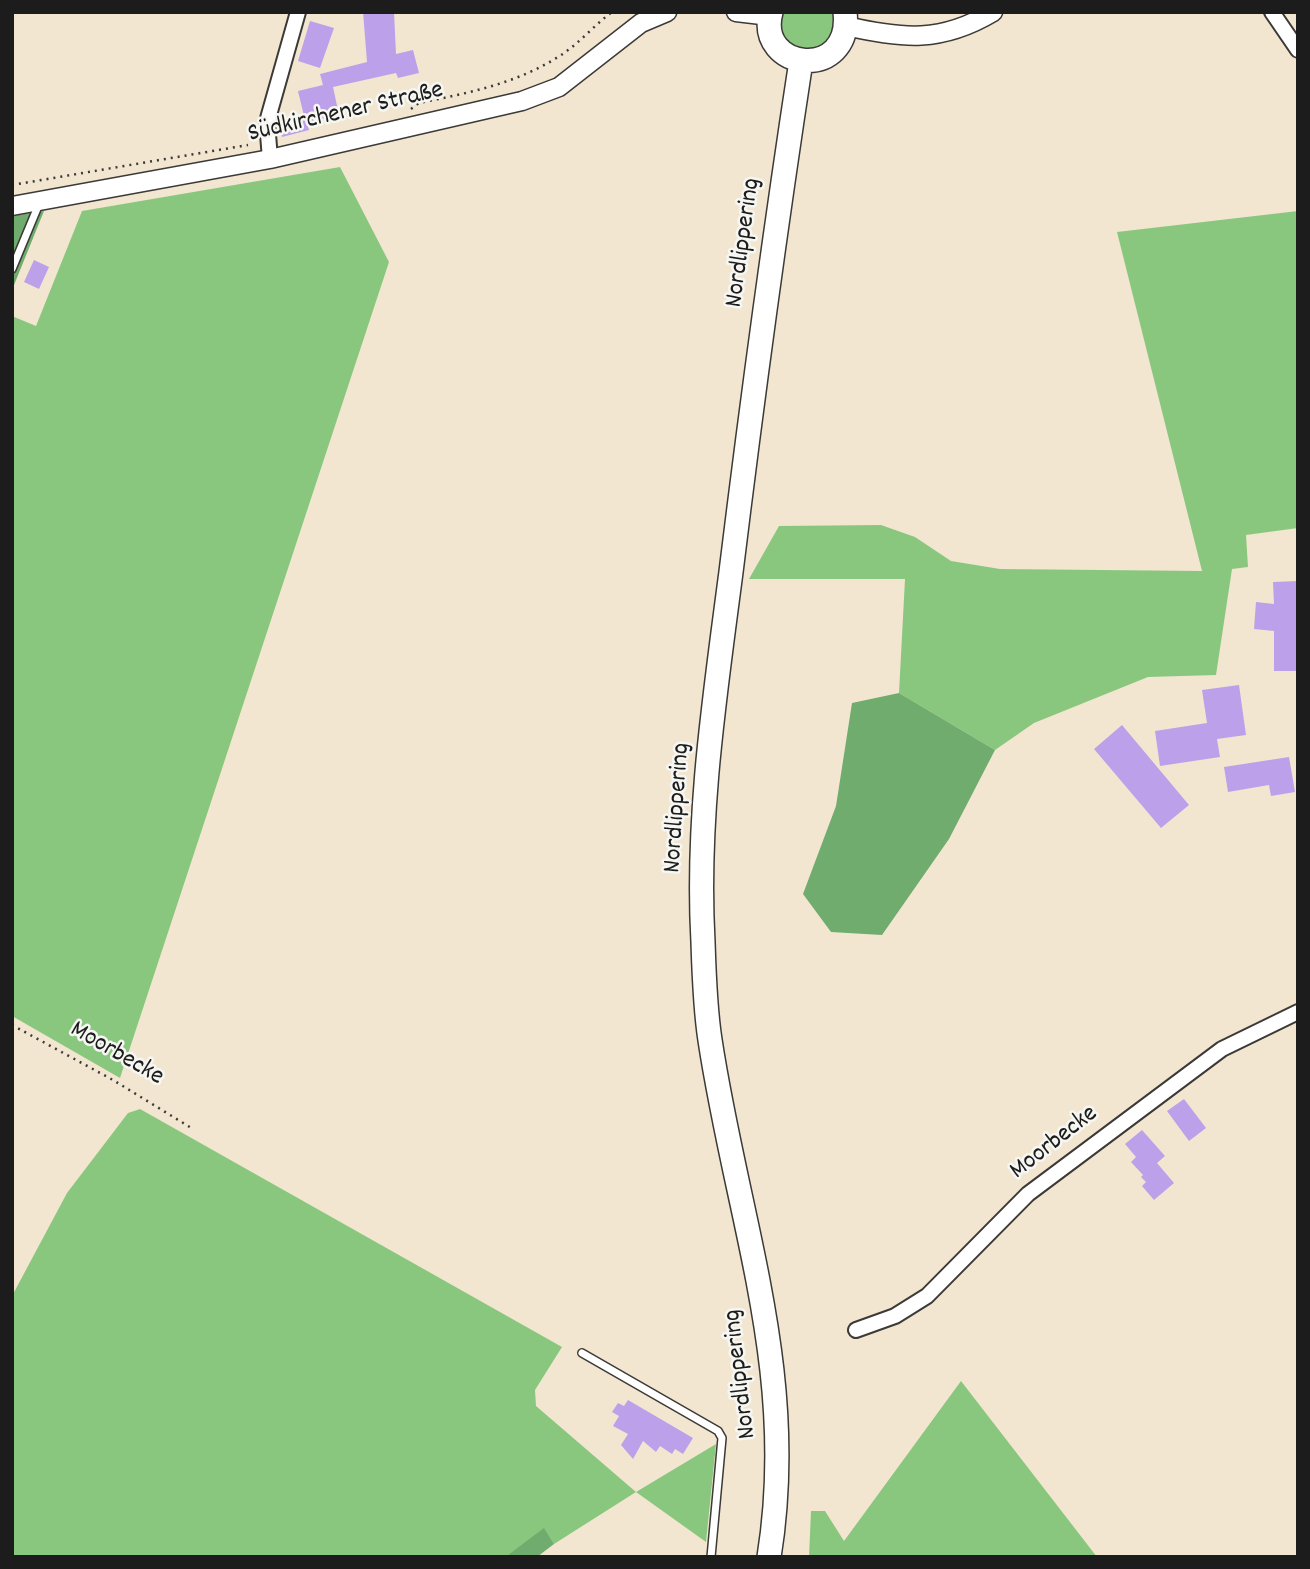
<!DOCTYPE html>
<meta charset="utf-8">
<style>
body{margin:0}
#map{position:relative;width:1310px;height:1569px;overflow:hidden;background:#f2e6d1;font-family:Dekko,sans-serif}
canvas{display:block}
.frame{position:absolute;inset:0;border:14px solid #1c1c1c;pointer-events:none}
</style>
<div id="map">
<canvas width="1310" height="1569"></canvas>
<div class="frame"></div>
</div>
<script>
const c = document.querySelector('canvas').getContext('2d');
c.lineJoin = 'round';
function fill(path, color) { c.fillStyle = color; c.fill(path, 'evenodd'); }
function trace(path, color, width, dash) { c.strokeStyle = color; c.lineWidth = width; c.lineCap = dash ? 'butt' : 'round'; c.setLineDash(dash || []); c.stroke(path); }
function write(font, color, halo, rows, align = 'center') {
  c.font = font + ' Dekko,sans-serif'; c.lineWidth = 5; c.setLineDash([]); c.textBaseline = 'middle'; c.strokeStyle = halo; c.fillStyle = color; for (const [text, x, y, turn = 0] of rows) {
    c.save(); c.translate(x, y); c.rotate((+turn || 0) * Math.PI / 180); c.textAlign = isNaN(turn) ? turn : align; if (halo) c.strokeText(text, 0, 0); c.fillText(text, 0, 0); c.restore();
  }
}
fill(new Path2D(`
 M781 12H835L833 39 812 52 788 44 780 29Z
 M340 167 389 262 120 1078 12 1016V316L36 326 82 211Z
 M1298 211V528L1246 535 1248 567 1232 569 1216 675 1148 677 1034 723 995 750 899 693 905 579H749L779 526 881 525 915 537 951 561 1000 569 1202 571 1117 232Z
 M140 1109 562 1347 535 1390 536 1406 636 1492 716 1444 706 1542 636 1492 554 1544 544 1529 505 1557H12V1296L67 1193 128 1113Z
 M961 1381 1097 1557H809L811 1511H825L844 1541Z`), '#8ac77e');
fill(new Path2D(`
 M44 211 12 290V216Z
 M899 693 995 750 949 839 882 935 831 932 803 894 836 806 852 703Z
 M544 1528 554 1544 537 1557H505Z`), '#6fac6d');
fill(new Path2D(`
 M363 12H394L396 54 413 50 419 73 398 78 396 73 333 87 339 115 307 123 309 130 282 137 279 123 304 116 298 91 323 85 320 74 367 62Z
 M310 21 334 28 320 68 298 61Z
 M34 260 49 267 39 289 24 282Z
 M1298 581V671H1274V631L1254 629 1256 602 1274 604 1273 582Z
 M1239 685 1246 735 1217 739 1220 757 1160 766 1155 731 1207 723 1202 690Z
 M1122 725 1189 805 1161 828 1094 749Z
 M1289 757 1295 792 1271 796 1269 785 1228 792 1224 767Z
 M1184 1099 1206 1128 1189 1141 1167 1111Z
 M1142 1130 1165 1156 1157 1163 1174 1183 1154 1200 1142 1186 1146 1182 1141 1177 1143 1175 1131 1162 1136 1157 1125 1144Z
 M628 1400 693 1438 683 1454 675 1449 672 1454 660 1446 656 1452 643 1441 633 1459 621 1445 628 1434 613 1426 619 1416 612 1412 618 1403 624 1406Z`), '#bca0ea');
const service = new Path2D(`
 M12 269 39 204
 M582 1353 718 1431 722 1438 711 1557`);
const minor = new Path2D(`
 M1272 12 1298 50
 M270 159 267 122 298 12
 M856 1330 895 1316 927 1296 1028 1194 1222 1049 1298 1012`);
const tertiary = new Path2D(`
 M736 12 770 16
 M846 26C903 39 941 43 993 12
 M12 206 270 159 522 101 559 87 641 23 667 12`);
const primary = new Path2D(`
 M771 12C755 71 853 82 845 12
 M769 1557C799 1372 737 1219 710 1040 705 1008 704 974 703 942 696 818 715 695 731 572 752 401 775 231 801 61`);
trace(service, '#3c3a37', 10);
trace(minor, '#3c3a37', 18);
trace(tertiary, '#3c3a37', 21);
trace(primary, '#3c3a37', 26);
trace(new Path2D(`
 M898 12H927
 M411 109 419 103C468 93 515 84 558 57 578 45 593 26 612 12
 M12 185 248 145
 M12 1025 113 1080 193 1129`), '#3c3a37', 2.5, [2, 5]);
trace(service, '#fff', 7);
trace(minor, '#fff', 14);
trace(tertiary, '#fff', 18);
trace(primary, '#fff', 23);
write('26px', '#1c1c1c', '#f6f6f2', [
 ["Südkirchener Straße",346,114,-13],
 ["Nordlippering",745,243,-82],
 ["Nordlippering",679,808,-86],
 ["Moorbecke",116,1055,30],
 ["Moorbecke",1055,1144,-38],
 ["Nordlippering",742,1374,-97]
]);
</script>
